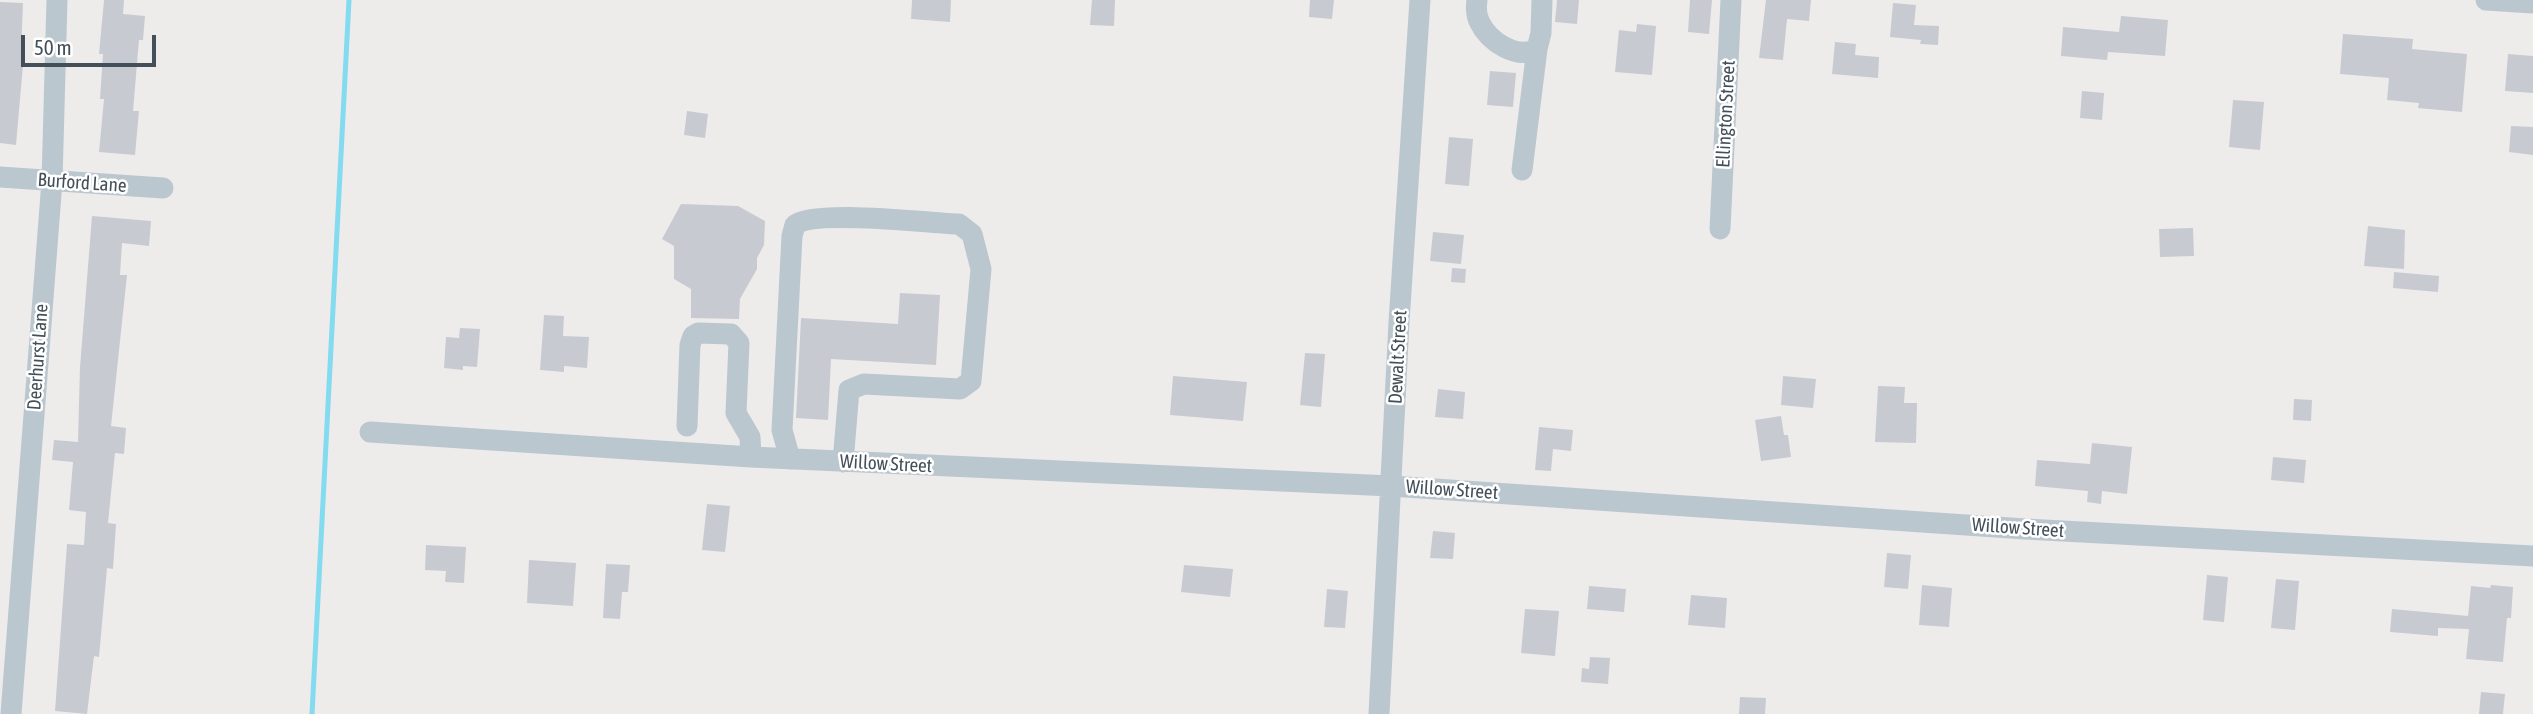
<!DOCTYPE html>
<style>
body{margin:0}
#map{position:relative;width:2533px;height:714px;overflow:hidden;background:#eeebeb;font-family:"Asap Condensed",sans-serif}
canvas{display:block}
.scale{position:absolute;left:21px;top:35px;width:135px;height:32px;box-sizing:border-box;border:4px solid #435059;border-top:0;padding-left:9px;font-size:21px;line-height:24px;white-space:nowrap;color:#435059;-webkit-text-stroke:5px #fff;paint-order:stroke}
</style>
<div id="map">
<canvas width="2533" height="714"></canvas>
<div class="scale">50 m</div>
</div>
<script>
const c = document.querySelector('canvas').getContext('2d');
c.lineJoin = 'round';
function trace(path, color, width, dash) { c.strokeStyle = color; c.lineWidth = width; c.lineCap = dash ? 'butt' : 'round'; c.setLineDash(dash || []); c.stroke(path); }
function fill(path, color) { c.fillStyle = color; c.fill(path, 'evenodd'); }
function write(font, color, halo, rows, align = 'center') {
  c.font = font + ' "Asap Condensed",sans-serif'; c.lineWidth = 5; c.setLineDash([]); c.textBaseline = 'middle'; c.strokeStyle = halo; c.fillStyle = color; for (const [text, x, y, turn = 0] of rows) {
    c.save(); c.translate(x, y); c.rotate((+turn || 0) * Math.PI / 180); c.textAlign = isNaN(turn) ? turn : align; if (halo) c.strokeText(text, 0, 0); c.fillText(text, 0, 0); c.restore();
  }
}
trace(new Path2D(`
 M312 714 349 0`), '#82dbee', 5);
fill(new Path2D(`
 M104 0H124L123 14 145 16 143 40H139L133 111H139L135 155 99 152 104 99H100L103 54H99Z
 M912 0H951L950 22 911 19Z
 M1092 0H1115L1114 26 1090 25Z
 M1310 0H1334L1332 19 1309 17Z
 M1557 0H1579L1577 24 1555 22Z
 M1690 0H1712L1709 34 1688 32Z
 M1766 0H1811L1809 21 1787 19 1783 60 1759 58Z
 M0 2 23 3 21 53H24L16 145 0 143Z
 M1893 3 1916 5 1914 25 1939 26 1938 45 1920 44 1921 40 1890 37Z
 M2121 16 2168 20 2165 56 2108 52 2107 60 2061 56 2063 27 2119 32Z
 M1637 24 1656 26 1652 75 1615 72 1619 30 1636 32Z
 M2343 34 2413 39 2412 49 2467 54 2462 112 2418 108 2419 103 2387 100 2389 78 2340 74Z
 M1835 42 1856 44 1855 55 1879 57 1878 78 1832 74Z
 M2508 54 2533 56V93L2505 91Z
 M1490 71 1516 73 1513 107 1487 105Z
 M2082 91 2104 93 2102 120 2080 118Z
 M2233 100 2264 102 2260 150 2229 147Z
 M687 111 708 114 705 138 684 135Z
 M2511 126 2533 127V155L2509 152Z
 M1449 137 1473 139 1469 186 1445 184Z
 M681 204 738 206 765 221 764 245 757 258V269L740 299 739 319 691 318V289L674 279V246L662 239Z
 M92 216 151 221 149 246 122 243 120 275H127L111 426 126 428 124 454 115 453 108 523 116 524 113 569 107 568 99 657 94 656 87 714 55 711 67 544 84 545 86 512 69 510 73 462 52 460 54 440 78 442 80 367Z
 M2368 226 2405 230 2404 269 2364 266Z
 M2193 228 2194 256 2160 257 2159 229Z
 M1433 232 1464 235 1461 264 1430 261Z
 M1452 268 1466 269 1465 283 1451 282Z
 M2394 272 2439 276 2438 292 2393 288Z
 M900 293 940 295 936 365 831 359 828 420 796 418 801 318 898 324Z
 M544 315 564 316 563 336 589 337 587 368 564 366V372L540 370Z
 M460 328 480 329 477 367 463 366V370L444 368 446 337 459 338Z
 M1305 353 1325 354 1321 407 1300 405Z
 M1173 376 1247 382 1243 421 1170 415Z
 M1783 376 1816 379 1813 408 1781 405Z
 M1878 386 1905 387 1904 403H1917L1916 443 1875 442Z
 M1438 389 1465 392 1463 419 1435 417Z
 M2294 399 2312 400 2311 421 2293 420Z
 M1781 416 1784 435H1788L1791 457 1761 461 1755 420Z
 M1539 427 1573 430 1571 451 1553 449 1551 471 1535 470Z
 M2092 443 2132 447 2127 494 2102 491 2101 504 2087 502 2088 491 2035 486 2037 460 2090 464Z
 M2273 457 2306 460 2304 483 2271 480Z
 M707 504 730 506 725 552 702 550Z
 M1433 531 1455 533 1453 559 1430 558Z
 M426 545 466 547 464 583 445 582 446 571 425 570Z
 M1887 553 1911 555 1908 589 1884 587Z
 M529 560 576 563 573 606 527 603Z
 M606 564 630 565 628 592H622L620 619 603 618Z
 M1184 565 1233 569 1230 597 1181 592Z
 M2207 575 2228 577 2224 622 2203 620Z
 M2276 579 2299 581 2295 630 2271 628Z
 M1922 585 1952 588 1949 627 1919 625Z
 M2491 585 2513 587 2511 618H2507L2503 662 2466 659 2469 629 2438 628V636L2390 632 2392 609 2468 616 2471 586 2490 588Z
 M1589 586 1626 589 1624 612 1587 609Z
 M1327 589 1348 591 1345 628 1324 627Z
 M1691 595 1727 598 1725 628 1688 625Z
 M1525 609 1559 611 1555 656 1521 653Z
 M1590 657 1610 658 1608 684 1581 682 1582 668 1589 669Z
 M2481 692 2505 694 2503 714H2479Z
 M1740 697 1766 698 1765 714H1739Z`), '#c8cad1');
trace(new Path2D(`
 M1477 0C1476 7 1476 16 1480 23 1489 41 1516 60 1537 49L1541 33 1542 0
 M2486 0 2533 3
 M1522 170 1537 49
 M0 177 163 188
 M1720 229 1731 0
 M687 426 690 345 693 336 698 333 731 334 739 343 736 413 750 437 751 457
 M370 432 751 457 1391 486 2025 529 2533 556
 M790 459 782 430 792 236 795 225C813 209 929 223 959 224L972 234 981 269 971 381 960 389 864 384 849 390 843 462
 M11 714 52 181 57 0
 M1379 714 1399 322 1420 0`), '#bbc7cf', 21);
write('19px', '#435059', '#fff', [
 ["Ellington Street",1726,114,-87],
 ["Burford Lane",82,183,4],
 ["Deerhurst Lane",38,357,-86],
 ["Dewalt Street",1398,357,-87],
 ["Willow Street",886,464,3],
 ["Willow Street",1452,490,4],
 ["Willow Street",2018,528,4]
]);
</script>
